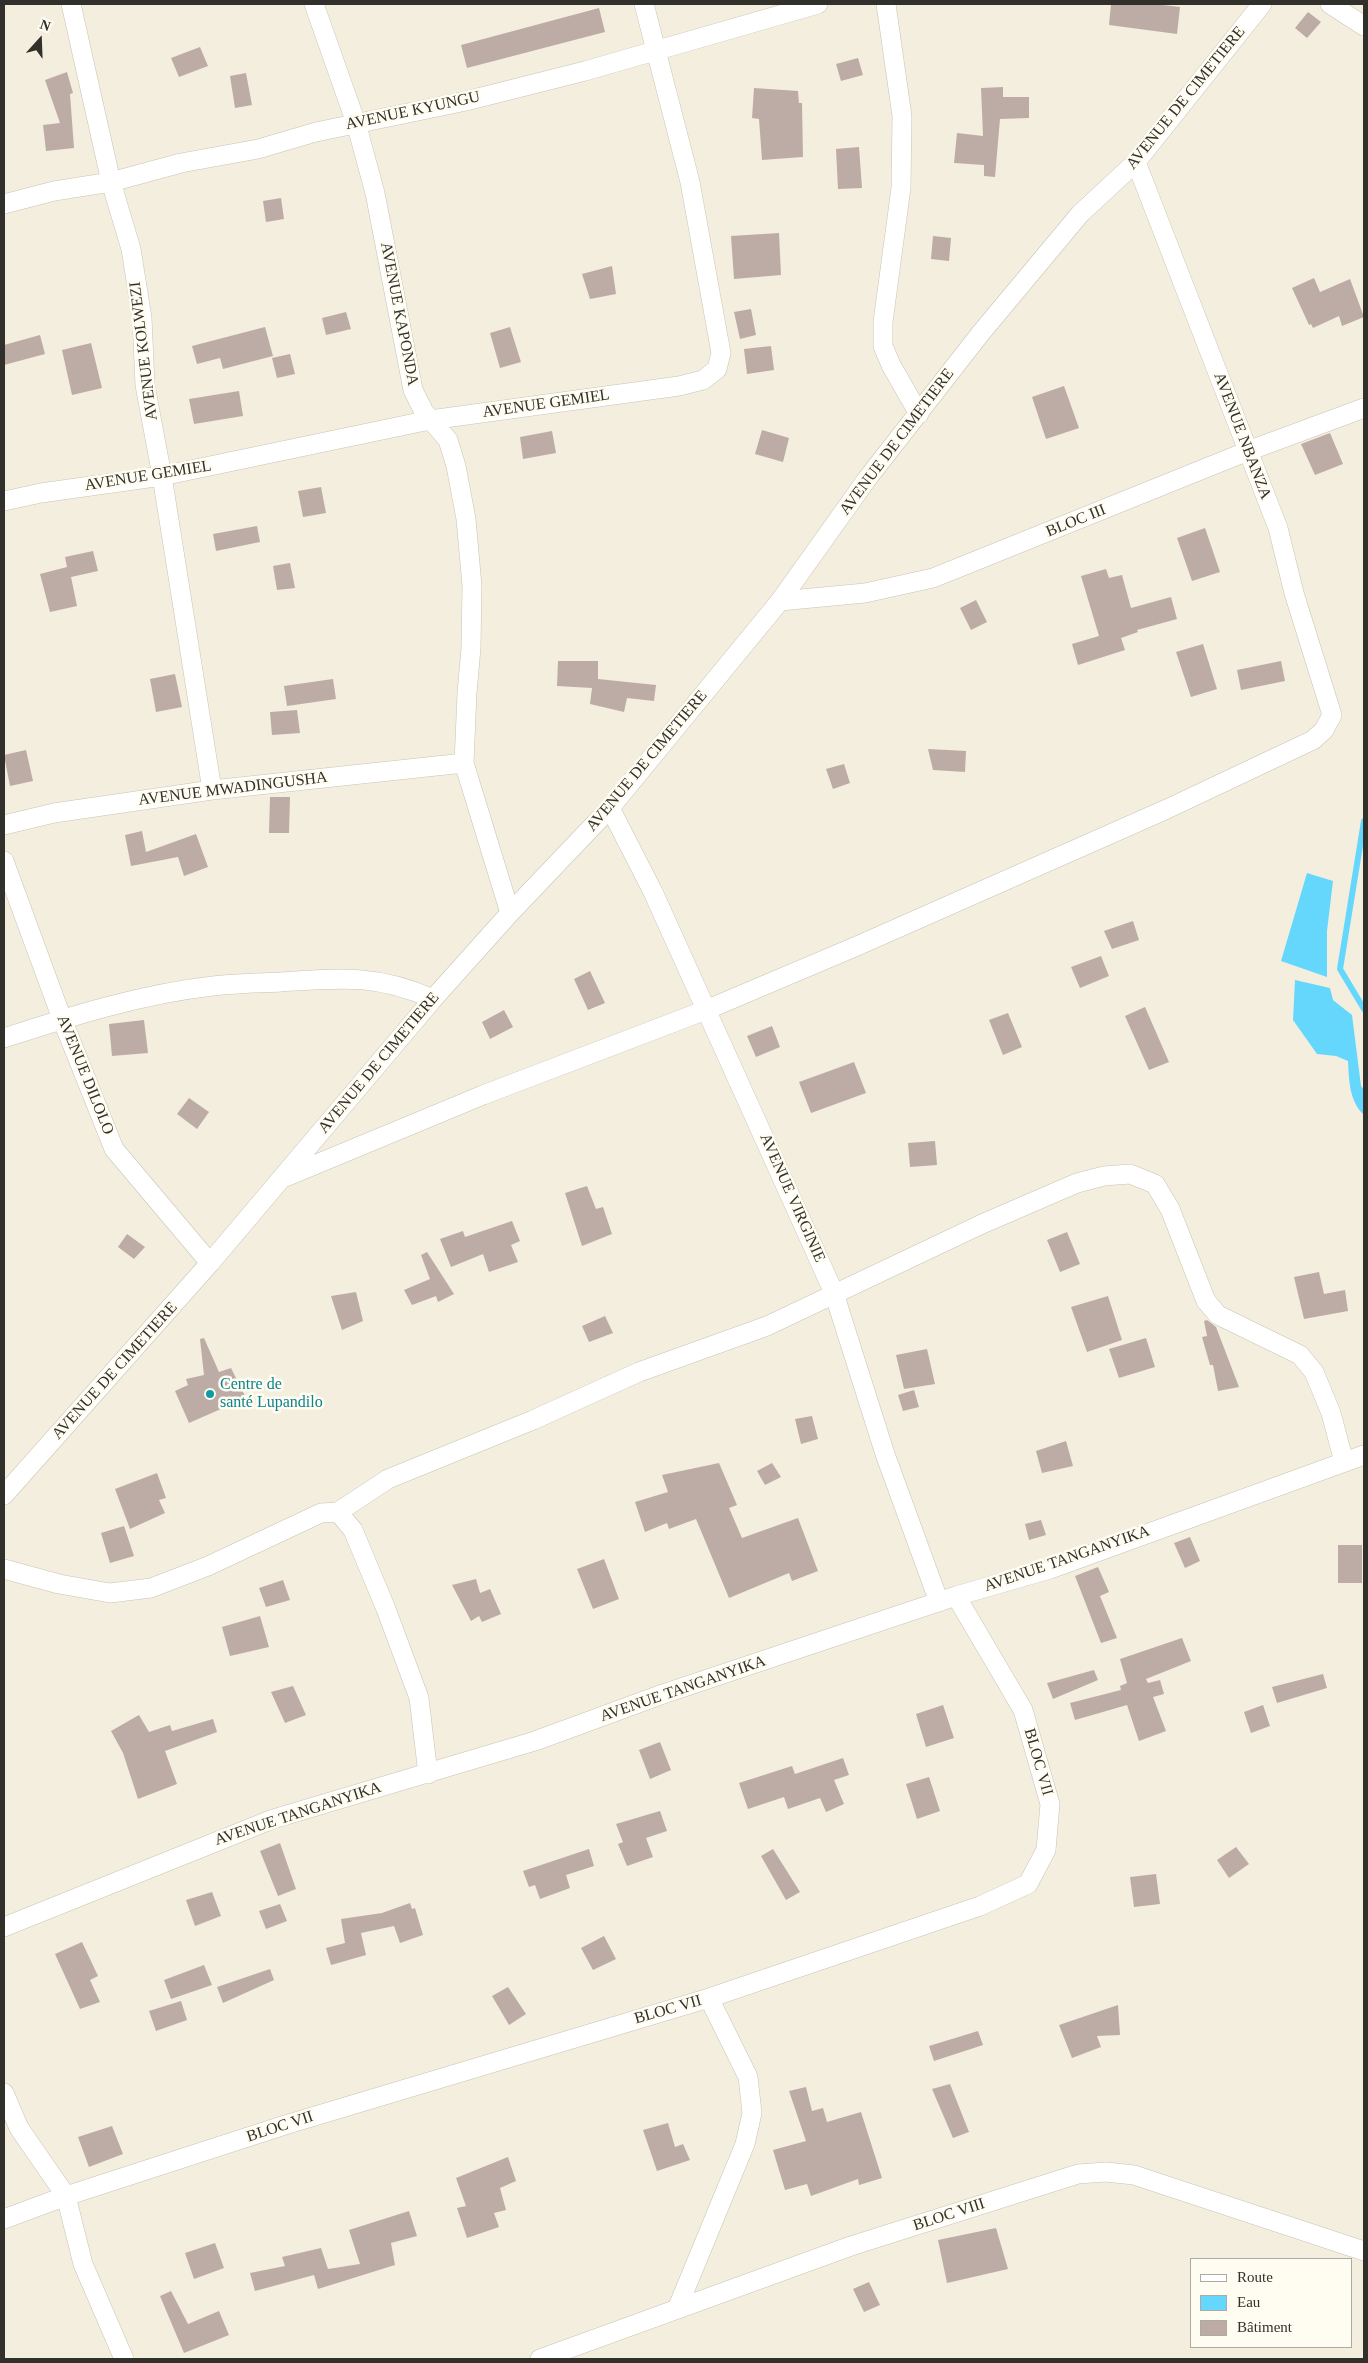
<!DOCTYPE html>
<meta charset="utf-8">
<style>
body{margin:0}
#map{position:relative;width:1368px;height:2363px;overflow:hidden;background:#f4eede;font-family:Georgia,serif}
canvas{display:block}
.frame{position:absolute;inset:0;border:5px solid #32302a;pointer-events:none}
.legend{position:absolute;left:1190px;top:2258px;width:162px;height:90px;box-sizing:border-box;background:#fffcf2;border:1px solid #adaaa2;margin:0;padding:6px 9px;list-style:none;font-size:15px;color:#32302a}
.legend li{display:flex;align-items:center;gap:10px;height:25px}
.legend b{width:25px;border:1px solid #adaaa2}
.north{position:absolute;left:15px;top:15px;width:50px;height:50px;-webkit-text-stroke:4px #fffcf2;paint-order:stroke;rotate:20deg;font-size:14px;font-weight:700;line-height:20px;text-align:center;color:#32302a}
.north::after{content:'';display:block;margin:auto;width:18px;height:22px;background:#32302a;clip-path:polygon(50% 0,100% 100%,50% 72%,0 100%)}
</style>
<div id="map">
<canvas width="1368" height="2363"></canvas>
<div class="frame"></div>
<ul class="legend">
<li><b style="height:6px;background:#fff"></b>Route</li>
<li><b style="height:14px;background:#65d7fd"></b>Eau</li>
<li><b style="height:14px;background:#bdaca6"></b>Bâtiment</li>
</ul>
<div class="north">N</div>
</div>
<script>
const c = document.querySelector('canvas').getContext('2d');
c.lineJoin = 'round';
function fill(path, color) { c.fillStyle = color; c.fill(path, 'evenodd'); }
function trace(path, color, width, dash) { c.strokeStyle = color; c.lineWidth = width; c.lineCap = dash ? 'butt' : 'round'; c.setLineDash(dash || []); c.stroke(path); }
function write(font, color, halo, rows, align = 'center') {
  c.font = font + ' Georgia,serif'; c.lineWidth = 5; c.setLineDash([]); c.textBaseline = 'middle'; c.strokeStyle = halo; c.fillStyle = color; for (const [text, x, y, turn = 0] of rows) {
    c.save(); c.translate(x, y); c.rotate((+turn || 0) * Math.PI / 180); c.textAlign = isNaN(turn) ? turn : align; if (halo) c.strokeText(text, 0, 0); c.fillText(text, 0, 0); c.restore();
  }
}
fill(new Path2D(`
 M1307 873 1333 881 1327 931V977L1281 961Z
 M1295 980 1330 988 1333 1000 1352 1015 1361 1086 1364 1090V1115C1349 1101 1349 1080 1348 1061L1336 1056 1317 1054 1293 1020Z`), '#65d7fd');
trace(new Path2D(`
 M1364 821 1340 969 1364 1009`), '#65d7fd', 6);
fill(new Path2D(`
 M1111 4H1154L1180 7 1177 34 1109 25Z
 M599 8 605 32 467 68 461 45Z
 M1308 12 1321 22 1307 38 1295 28Z
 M200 47 208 66 179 77 171 58Z
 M858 58 863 75 841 81 836 64Z
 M67 72 73 93 70 94 74 148 46 151 43 125 60 123 45 80Z
 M246 73 252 105 235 108 230 76Z
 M1003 87V97H1029V118L1000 119 995 177 984 176V165L954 163 957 133 983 136 981 88Z
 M754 88 798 91 799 103H802L803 157 762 160 759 119 752 118Z
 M859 147 862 188 838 189 836 149Z
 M281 198 284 219 266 222 263 201Z
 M779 233 781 275 734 279 731 236Z
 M933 236 951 238 949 261 931 259Z
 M612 266 616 294 590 299 582 274Z
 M1314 278 1320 292 1350 279 1364 317 1342 326 1339 316 1313 328 1311 324 1309 325 1292 288Z
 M751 309 756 335 740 339 734 312Z
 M346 312 351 329 326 335 322 318Z
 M265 327 273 356 223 369 220 358 197 364 192 346Z
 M510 327 521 362 500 368 490 333Z
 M40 335 45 354 4 365V345Z
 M91 343 102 388 72 395 62 350Z
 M771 346 774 370 747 374 744 349Z
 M290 354 295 374 277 378 272 358Z
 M1064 386 1079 428 1046 439 1032 397Z
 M239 391 243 416 194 424 189 399Z
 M762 430 789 438 783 462 755 454Z
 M552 431 556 453 523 459 520 437Z
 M1330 433 1343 464 1315 475 1301 444Z
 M321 487 326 513 303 517 298 491Z
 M257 526 260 542 216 551 213 534Z
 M1205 528 1220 572 1192 581 1177 538Z
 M93 551 98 571 71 577 77 606 50 612 40 574 67 567 65 557Z
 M290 563 295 588 277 590 273 566Z
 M1106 569 1109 578 1122 575 1131 608 1171 597 1177 619 1137 630 1138 632 1121 638 1125 650 1078 665 1072 644 1099 636 1081 576Z
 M976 600 987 622 971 630 960 608Z
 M1203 644 1217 689 1191 697 1176 652Z
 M558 661H598V679L656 685 654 701 627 698 624 712 590 704 592 688 557 686Z
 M1281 661 1285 681 1241 690 1237 670Z
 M175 674 182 707 156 712 150 679Z
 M333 679 336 699 287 706 284 686Z
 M297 710 300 733 272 735 270 712Z
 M928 749 966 751 965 772 933 770Z
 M26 750 33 781 10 786 4 755Z
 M844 764 850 783 833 789 826 769Z
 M270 797H290L289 833H269Z
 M142 831 146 852 196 834 208 867 184 876 178 857 131 866 125 835Z
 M1133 921 1139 940 1112 949 1104 931Z
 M1101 956 1109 976 1080 988 1071 967Z
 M590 971 605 1003 588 1010 574 979Z
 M1145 1007 1169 1062 1149 1070 1125 1016Z
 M504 1010 513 1027 490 1039 482 1022Z
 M1008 1013 1022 1047 1003 1055 989 1020Z
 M144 1020 148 1053 112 1056 109 1024Z
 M772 1026 780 1047 756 1057 747 1036Z
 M854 1062 866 1093 811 1113 799 1082Z
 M189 1098 209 1112 197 1129 177 1114Z
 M935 1141 937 1165 910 1167 908 1143Z
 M587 1186 596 1209 603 1207 612 1234 582 1246 565 1193Z
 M512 1221 520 1241 511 1245 518 1262 489 1272 483 1254 451 1267 440 1239 463 1231 465 1237Z
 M1067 1232 1080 1264 1060 1272 1047 1240Z
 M127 1234 145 1247 134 1259 118 1247Z
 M427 1252 454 1294 438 1302 436 1296 412 1305 404 1290 430 1279 421 1255Z
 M1319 1272 1324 1294 1345 1290 1348 1311 1304 1319 1294 1277Z
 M356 1292 363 1321 342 1330 331 1296Z
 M1108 1296 1122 1340 1087 1352 1071 1307Z
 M605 1316 613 1333 589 1342 582 1326Z
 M1207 1320 1216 1327 1239 1387 1218 1391 1213 1365H1210L1202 1337 1207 1336 1204 1321Z
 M204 1338 219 1372 231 1368 246 1398 189 1423 175 1391 188 1385 186 1379 204 1375 200 1339Z
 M1146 1338 1155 1367 1119 1378 1109 1349Z
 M927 1349 935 1384 904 1389 896 1355Z
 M914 1390 919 1407 903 1411 898 1395Z
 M812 1416 818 1439 801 1444 795 1419Z
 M1066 1441 1073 1466 1042 1473 1036 1451Z
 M719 1463 737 1505 729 1508 742 1538 798 1518 818 1571 792 1581 789 1573 729 1598 696 1519 669 1529 667 1523 645 1532 635 1502 668 1492 662 1475Z
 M772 1463 781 1477 765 1485 757 1471Z
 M157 1473 166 1498 159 1500 165 1513 130 1529 115 1489Z
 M1041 1520 1046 1535 1029 1540 1025 1524Z
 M124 1526 134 1556 110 1563 101 1533Z
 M1190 1537 1200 1561 1185 1568 1174 1543Z
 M1338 1545H1362V1583H1338Z
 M604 1559 619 1599 593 1609 577 1569Z
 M1098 1567 1109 1592 1100 1596 1117 1638 1101 1643 1075 1576Z
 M476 1579 480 1593 490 1589 501 1614 482 1622 479 1616 471 1621 452 1585Z
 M283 1580 290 1600 266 1607 259 1588Z
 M260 1616 269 1647 230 1656 222 1627Z
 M1182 1638 1191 1661 1146 1679 1148 1683 1160 1680 1164 1694 1153 1697 1166 1731 1139 1741 1127 1705 1075 1720 1070 1703 1121 1690 1120 1686 1127 1683 1120 1659Z
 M1094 1670 1098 1680 1053 1699 1047 1683Z
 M1323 1674 1327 1688 1277 1703 1272 1687Z
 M293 1686 306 1715 285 1723 271 1692Z
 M943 1705 954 1738 926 1747 916 1714Z
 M1263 1705 1270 1726 1251 1733 1244 1712Z
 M139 1715 149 1732 170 1725 172 1731 213 1719 217 1732 165 1751 177 1784 138 1799 123 1753 111 1731Z
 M660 1742 671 1770 650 1779 639 1750Z
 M843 1758 849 1775 834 1780 844 1804 826 1812 820 1798 788 1809 784 1797 748 1809 739 1783 792 1766 795 1774Z
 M929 1777 940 1811 917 1819 906 1784Z
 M660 1811 667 1831 646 1838 653 1857 627 1866 618 1844 623 1842 616 1824Z
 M280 1843 296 1889 278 1896 260 1851Z
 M1236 1847 1249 1864 1229 1878 1217 1860Z
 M589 1849 594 1866 566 1875 570 1888 540 1899 535 1885 529 1887 523 1871Z
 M773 1849 800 1892 786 1900 761 1856Z
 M1156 1874 1160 1904 1134 1907 1130 1877Z
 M212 1892 221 1916 195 1926 186 1900Z
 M410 1903 412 1909 415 1908 423 1935 400 1943 394 1926 361 1933 366 1955 331 1965 326 1948 345 1943 341 1919 382 1913Z
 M280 1904 287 1921 266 1929 259 1911Z
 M604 1936 616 1959 593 1970 581 1948Z
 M82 1942 98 1976 90 1980 100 2002 80 2009 55 1954Z
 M204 1965 212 1985 171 1999 164 1980Z
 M270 1969 274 1980 223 2003 217 1987Z
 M508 1987 526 2014 509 2025 492 1996Z
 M181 2001 187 2020 156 2031 149 2011Z
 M1118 2005 1120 2035 1097 2036 1101 2047 1072 2058 1059 2025Z
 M978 2031 983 2045 934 2061 929 2046Z
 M950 2084 969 2132 953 2138 932 2089Z
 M806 2087 812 2111 823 2108 827 2122 861 2112 882 2178 859 2185 858 2179 811 2196 807 2184 785 2190 773 2150 806 2141 789 2091Z
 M668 2123 675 2147 683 2144 690 2160 657 2171 643 2130Z
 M112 2126 123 2154 89 2167 78 2137Z
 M508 2157 516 2181 500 2188 506 2210 494 2213 499 2227 467 2238 457 2208 466 2206 456 2178Z
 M409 2211 417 2236 391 2243 395 2265 318 2289 314 2275 255 2291 250 2273 285 2266 282 2257 321 2248 328 2269 360 2264 349 2230Z
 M996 2228 1008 2269 947 2283 938 2240Z
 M215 2243 224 2268 194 2279 185 2253Z
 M869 2282 880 2305 864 2312 853 2289Z
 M171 2291 188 2324 219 2311 229 2335 184 2353 160 2296Z`), '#bdaca6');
const minor = new Path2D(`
 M71 4 111 182 131 249 142 318 145 385 162 476 212 790
 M314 4 356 123 375 193 413 390 424 412 448 440 456 466 466 519 472 586 471 648 467 693 464 763 510 913
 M886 4 902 116 901 188 883 322V346L891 365 919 414
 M1330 4 1364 26
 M4 204 54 191 111 182 181 163 258 149 316 132 466 101 585 71 818 4
 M4 501 41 493 162 476 430 420 679 386 703 380 717 369 721 353 690 182 644 4
 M780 601 865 593 933 578 1248 451 1364 408
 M610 808 653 892 834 1293 885 1454 939 1602
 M4 825 54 813 212 790 464 763
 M4 861 62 1019 114 1149 210 1263
 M4 1038C72 1016 141 994 213 986 236 983 259 983 281 982 341 978 377 974 433 999
 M283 1178 483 1095 706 1010 857 946 1167 809 1313 740 1324 730 1332 715 1294 593 1278 528 1136 162
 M4 1495 210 1263 433 999 510 913 610 808 780 601 867 479 980 334 1080 214 1136 162 1262 4
 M338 1512 388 1479 533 1420 639 1372 767 1326 982 1224 1077 1183 1104 1176 1130 1174 1155 1184 1170 1209 1206 1301 1218 1315 1300 1355 1314 1372 1331 1413 1344 1462
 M4 1569 59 1584 110 1593 151 1588 208 1566 321 1513 338 1512 353 1530 386 1609 419 1698 428 1774
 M4 1927 273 1819 535 1741 663 1694 956 1596 1050 1569 1364 1455
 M4 2093 19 2128 66 2196 83 2264 124 2359
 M4 2219 66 2196 285 2125 709 1998 980 1906 1028 1884 1046 1850 1050 1804 1023 1710 956 1596
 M677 2309 745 2144 752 2113 748 2077 709 1998
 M540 2359 851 2246 1078 2174 1106 2172 1134 2175 1364 2251`);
trace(minor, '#c8c3b3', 20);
trace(minor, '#fff', 19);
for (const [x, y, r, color] of [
 [210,1394,5,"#0f9aa8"]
]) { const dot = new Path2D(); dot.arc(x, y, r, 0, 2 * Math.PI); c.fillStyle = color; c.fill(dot); trace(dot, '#fffcf2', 2); }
write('16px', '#32302a', '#fffcf2', [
 ["AVENUE DE CIMETIERE",1186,98,-51],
 ["AVENUE KYUNGU",413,111,-12],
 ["AVENUE KAPONDA",399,314,79],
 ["AVENUE KOLWEZI",144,351,-97],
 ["AVENUE GEMIEL",546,404,-8],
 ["AVENUE NBANZA",1242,436,69],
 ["AVENUE DE CIMETIERE",897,442,-53],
 ["AVENUE GEMIEL",148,476,-9],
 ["BLOC III",1076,521,-22],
 ["AVENUE DE CIMETIERE",647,761,-50],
 ["AVENUE MWADINGUSHA",233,789,-7],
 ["AVENUE DE CIMETIERE",379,1063,-50],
 ["AVENUE DILOLO",85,1075,68],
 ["AVENUE VIRGINIE",792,1198,66],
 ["AVENUE DE CIMETIERE",115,1371,-48],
 ["AVENUE TANGANYIKA",1067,1559,-19],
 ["AVENUE TANGANYIKA",683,1689,-19],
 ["BLOC VII",1038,1762,74],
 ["AVENUE TANGANYIKA",298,1814,-18],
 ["BLOC VII",668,2010,-16],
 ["BLOC VII",280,2127,-18],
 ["BLOC VIII",949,2215,-18]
]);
write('16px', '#0d838f', '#fffcf2', [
 ["Centre de",220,1385],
 ["santé Lupandilo",220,1403]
], 'left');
</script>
